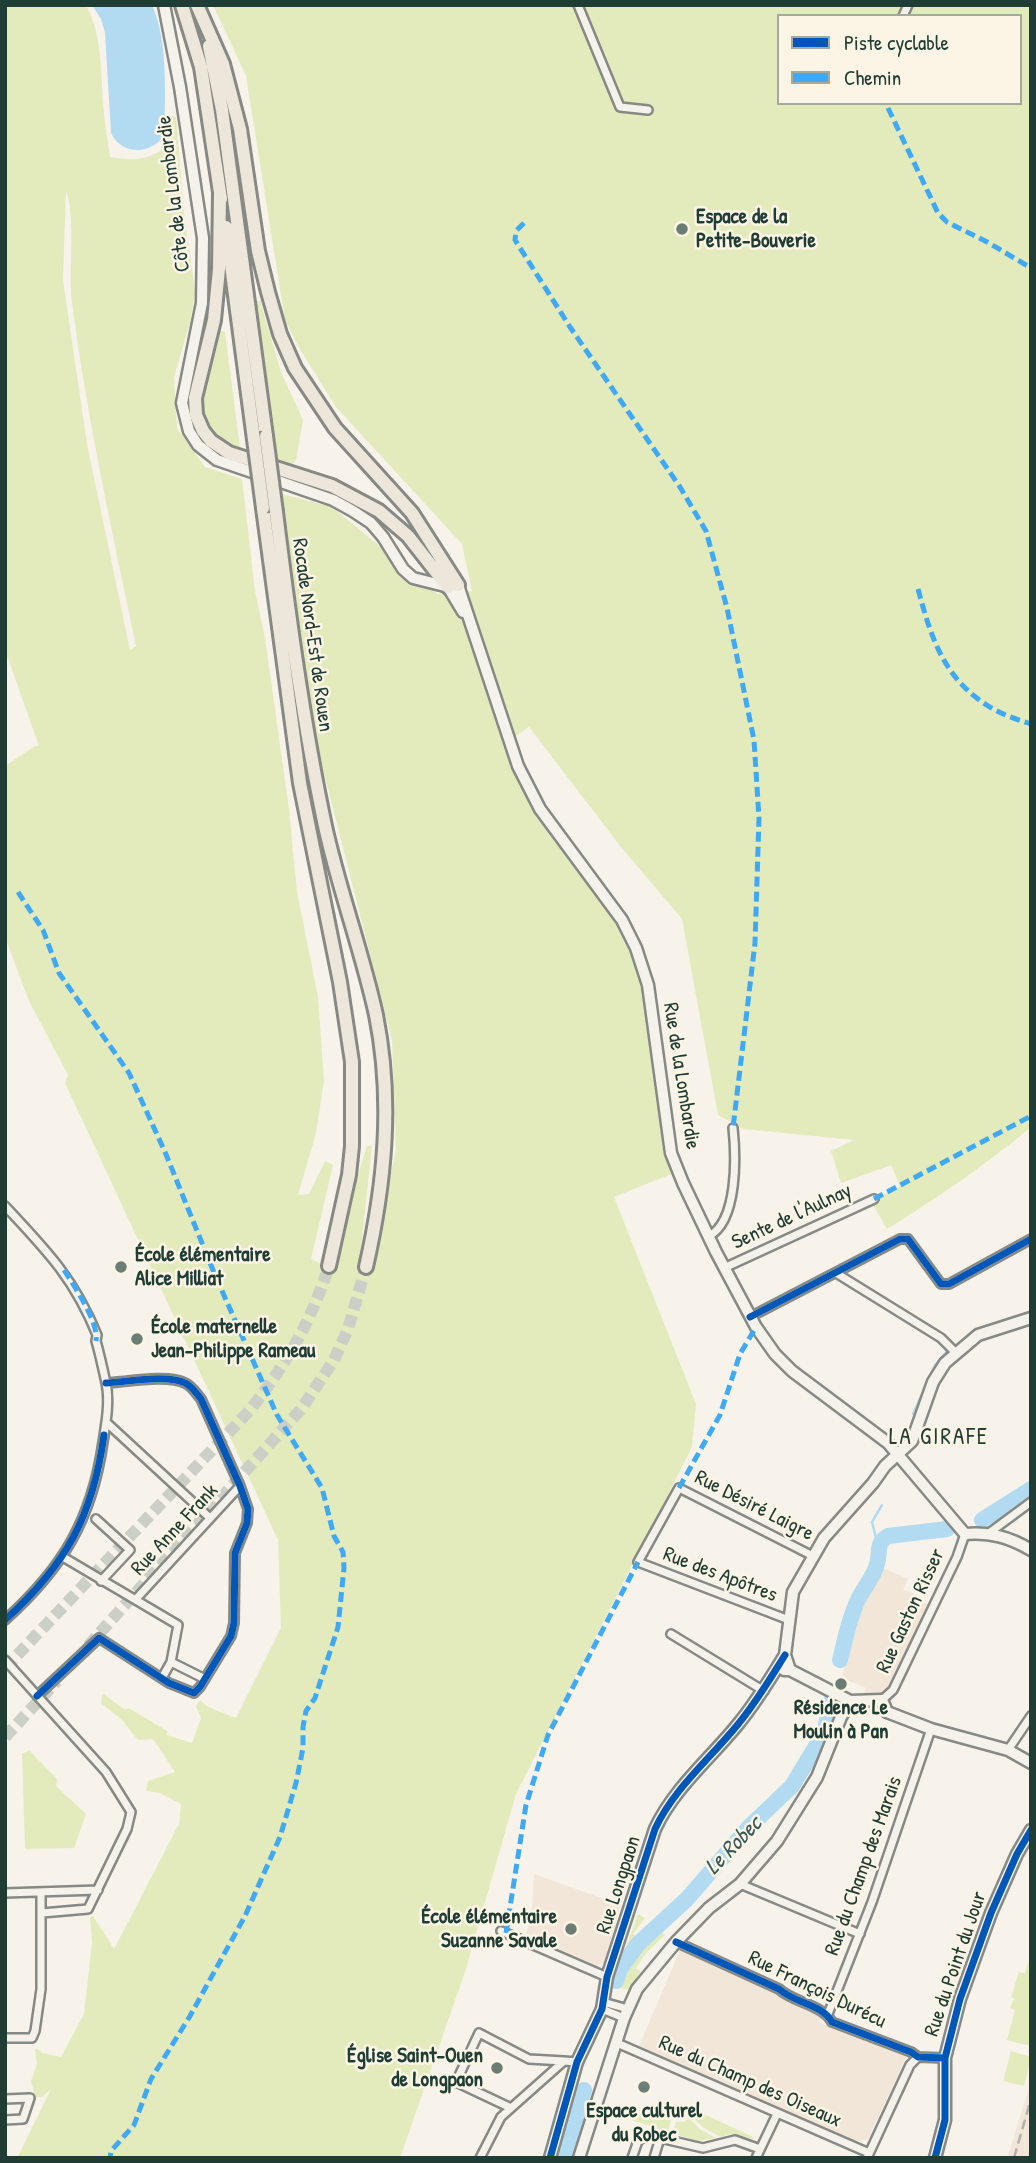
<!DOCTYPE html>
<meta charset="utf-8">
<style>
body{margin:0}
#map{position:relative;width:1036px;height:2163px;overflow:hidden;background:#f7f3ea;font-family:"Patrick Hand",sans-serif}
canvas{display:block}
.frame{position:absolute;inset:0;border:7px solid #1f3d34;pointer-events:none}
.legend{position:absolute;left:777px;top:14px;width:245px;height:91px;box-sizing:border-box;background:#fcf5e5;border:2px solid #a4ab9e;margin:0;padding:9px 12px;list-style:none;font-size:21px;color:#1f3d34}
.legend li{display:flex;align-items:center;gap:14px;height:35px}
.legend b{width:35px;border:2px solid #a4ab9e}
</style>
<div id="map">
<canvas width="1036" height="2163"></canvas>
<div class="frame"></div>
<ul class="legend">
<li><b style="height:9px;background:#0057b8"></b>Piste cyclable</li>
<li><b style="height:9px;background:#3fa9f5"></b>Chemin</li>
</ul>
</div>
<script>
const c = document.querySelector('canvas').getContext('2d');
c.lineJoin = 'round';
function fill(path, color) { c.fillStyle = color; c.fill(path, 'evenodd'); }
function trace(path, color, width, dash) { c.strokeStyle = color; c.lineWidth = width; c.lineCap = dash ? 'butt' : 'round'; c.setLineDash(dash || []); c.stroke(path); }
function write(font, color, halo, rows, align = 'center') {
  c.font = font + ' "Patrick Hand",sans-serif'; c.lineWidth = 5; c.setLineDash([]); c.textBaseline = 'middle'; c.strokeStyle = halo; c.fillStyle = color; for (const [text, x, y, turn = 0] of rows) {
    c.save(); c.translate(x, y); c.rotate((+turn || 0) * Math.PI / 180); c.textAlign = isNaN(turn) ? turn : align; if (halo) c.strokeText(text, 0, 0); c.fillText(text, 0, 0); c.restore();
  }
}
fill(new Path2D(`
 M879 1566 908 1579 903 1590 917 1595 918 1599 928 1604 891 1688 880 1695 862 1698 866 1688 842 1678 853 1622 871 1580Z
 M534 1874 621 1905 604 1963 598 1965 597 1969 524 1937 531 1921Z
 M680 1950 822 2015 819 2022 904 2052 906 2058 868 2139 854 2142 639 2046Z
 M1031 2082V2158H1007Z`), '#f2e6d9');
fill(new Path2D(`
 M5 5H86C104 38 100 77 104 113 105 128 108 142 110 157 136 161 146 161 168 146L171 116 176 117 184 212 195 291 191 319 174 377 177 428 205 467 242 479 255 591 265 638 289 809 297 892 318 997 324 1081 316 1133 298 1195 309 1194 325 1161 333 1165 311 1259 334 1270 350 1201 367 1146H372L359 1266 372 1267 396 1149 392 1040 316 742 290 577 282 494 332 507 438 594 472 591 462 544 336 407 298 346 285 320 246 76 213 5H1031V1127C986 1165 937 1198 887 1229L871 1201 900 1186 891 1165 841 1183 831 1151 854 1140 744 1129 718 1115 682 919 621 847 529 727 511 739 534 794 612 898 634 934 679 1171 614 1197 696 1404 692 1447 516 1794 465 1972 400 2158H17L51 2089 42 2097H35L31 2081 37 2064 35 2049H38L42 2053 61 2057 84 2014 92 1942 90 1917 93 1916 114 1949 179 1824 181 1804 160 1793 146 1791 148 1781 175 1772 153 1739 138 1740 122 1720 101 1703 102 1696 104 1694 125 1710 129 1708 167 1731V1735L192 1743 201 1718 196 1706 200 1700 208 1707 236 1718 281 1628 278 1540 65 1083 68 1075 29 1001 5 937V766L35 746H39L5 650ZM779 16H1020V103H779ZM66 191C76 214 68 274 72 303 87 418 112 532 136 646L130 650 87 444 63 280Z
 M254 301H260L281 372 303 420 296 460 291 466C278 462 273 456 270 443Z
 M217 330 225 332 240 448C178 427 204 377 217 330Z
 M30 1751 57 1779 56 1786 86 1814 74 1848 25 1849 22 1753Z
 M638 1914 645 1918 633 1934 640 1941 617 1972Z
 M657 1927 665 1935 646 1953 636 1968 641 1971 629 1990 616 1987C624 1962 639 1945 657 1927Z
 M1031 1953V2045L1030 2046 1007 2040 1015 2010 1010 2008 1014 1999 1011 1997 1019 1972 1025 1973Z
 M1011 2051 1031 2057 1024 2086 1003 2081Z
 M691 2108 753 2137V2139L730 2134 721 2137 704 2128 692 2117Z
 M636 2109 671 2120 668 2132 632 2120Z
 M689 2118 701 2130 716 2138 698 2141 672 2133 676 2122H683Z`), '#e3ebbd');
fill(new Path2D(`
 M92 5H152C169 43 164 93 165 134 152 155 122 156 111 133L105 33 101 19Z`), '#b2dbf2');
trace(new Path2D(`
 M913 1414 935 1365 947 1351
 M878 1546 872 1522 882 1505`), '#b2dbf2', 2.5);
trace(new Path2D(`
 M982 1520 1031 1489
 M840 1660C845 1641 848 1621 857 1602 862 1590 874 1577 877 1564 881 1551 875 1544 888 1536L947 1529
 M616 1981 620 1969 638 1944 687 1899 750 1826 792 1786 824 1733 832 1699
 M564 2158 584 2090`), '#b2dbf2', 16);
trace(new Path2D(`
 M88 1646 302 1408 334 1360 348 1329 366 1267
 M5 1668 251 1409C289 1359 309 1326 329 1266
 M5 1737 57 1681`), '#cccfc6', 12, [12, 6]);
const street = new Path2D(`
 M578 5 620 107 648 110
 M903 16 908 5
 M5 1206C46 1250 74 1278 97 1335L96 1341C100 1355 103 1369 106 1383 110 1401 106 1423 103 1442 92 1519 63 1568 5 1620
 M709 1236C738 1221 736 1156 733 1128
 M724 1268 874 1199
 M836 1273 941 1338 955 1352
 M750 1317 900 1239H908L941 1284H949L1031 1239
 M106 1422 210 1518
 M96 1519 130 1550 101 1581
 M989 1533 1031 1502
 M63 1557 178 1625 171 1662 162 1678
 M136 1599 240 1486
 M789 1620 638 1562 679 1488 813 1556
 M671 1634 764 1691
 M5 1660 106 1772 131 1812 127 1829 88 1909 42 1913
 M171 1662 205 1679
 M37 1696 99 1638 169 1683 194 1693 200 1687 231 1636 234 1623 235 1553 247 1523 248 1509 240 1486 201 1399C196 1393 192 1386 185 1383 168 1374 126 1382 106 1383
 M882 1700 893 1690 957 1557 965 1534
 M1008 1750 1031 1716
 M740 1884 860 1934
 M5 1893 98 1890
 M501 1931 607 1977
 M676 1942 779 1989C794 2003 822 2004 832 2022L911 2052 918 2057 945 2058
 M603 2002 628 2009
 M602 2009 624 2018
 M828 2014 872 1902 931 1729
 M5 2038H32L35 2031 41 1989V1892
 M617 2043 869 2153
 M5 2099 30 2098 23 2119 5 2120
 M511 2108 456 2082 479 2033 529 2059 564 2061
 M480 2158 501 2117 564 2061 577 2062
 M632 2158 638 2141 647 2135 703 2148 735 2140 760 2149
 M654 2158 660 2138
 M756 2158 777 2114
 M867 2158 910 2065 918 2057`);
const secondary = new Path2D(`
 M164 5 180 87 203 238 202 303 182 403 189 431 198 445 217 460 333 500 353 511 371 523 383 537 403 569 413 578 445 586 458 585 518 766 540 809 622 920 636 948 648 985 671 1153 683 1183 716 1252 756 1327 775 1354 792 1371 888 1443 965 1534C991 1532 1009 1537 1031 1550
 M448 587 463 612
 M784 1670H790L850 1701 882 1700 887 1712 931 1729 1008 1750 1031 1763
 M790 1670 785 1655 793 1592 824 1538 873 1483 885 1466 912 1441 933 1382 945 1363 978 1335 1031 1318
 M550 2158 577 2062 602 2009 607 1977 655 1829C674 1788 711 1758 739 1723 757 1701 770 1679 785 1655
 M579 2158 624 2018 637 1989 676 1942 709 1908 740 1884 777 1841 817 1777 841 1717 850 1701
 M935 2158 945 2120V2058L960 1999 991 1913 1017 1854 1031 1830`);
const highway = new Path2D(`
 M182 5 201 67 221 199
 M197 5 223 64 240 129 258 251 268 292 280 334 295 368 335 428 412 513 458 585
 M209 46 222 110 266 436
 M220 192 219 269 214 320 195 398 196 415 203 431 211 441 229 453 332 486 379 511 408 536 448 587
 M226 227 253 432
 M263 508 300 783 340 982 352 1062V1146L349 1175 329 1266
 M276 512C289 617 303 722 325 826 339 890 362 951 376 1015 393 1100 385 1183 366 1267`);
trace(street, '#868984', 12);
trace(secondary, '#868984', 15);
trace(highway, '#868984', 18);
trace(street, '#f5f2ec', 7);
trace(secondary, '#f5f2ec', 10);
trace(highway, '#ede6da', 12);
trace(new Path2D(`
 M1014 2158 1031 2099`), '#b0b2ad', 2.5, [10, 5]);
const highwayBridge = new Path2D(`
 M253 432 263 508
 M266 436 276 512`);
trace(highwayBridge, '#868984', 18, []);
trace(highwayBridge, '#ede6da', 12);
trace(new Path2D(`
 M888 108 938 213 947 222 989 243 1031 268
 M524 223 516 231 515 240 570 327 680 487 706 531 727 608 754 740 759 818 755 943 733 1128
 M918 589C932 641 945 682 995 710 1006 716 1019 720 1031 724
 M18 892 43 930 59 973 129 1073 165 1152 215 1275 277 1415 322 1488 334 1536 343 1552 344 1568 338 1627 315 1698 306 1711 303 1727V1748L296 1783 280 1837 245 1916 190 2016 151 2079 134 2125 111 2151 110 2158
 M874 1199 1031 1116
 M64 1270C74 1286 99 1322 96 1341
 M679 1488 720 1415 740 1354 756 1327
 M506 1933 526 1805 548 1735 638 1562`), '#3fa9f5', 5, [10, 5]);
trace(new Path2D(`
 M750 1317 900 1239H908L941 1284H949L1031 1239
 M5 1620C66 1565 93 1516 104 1435
 M37 1696 99 1638 169 1683 194 1693 200 1687 231 1636 234 1623 235 1553 247 1523 248 1509 240 1486 201 1399C196 1393 192 1386 185 1383 168 1374 126 1382 106 1383
 M676 1942 779 1989C794 2003 822 2004 832 2022L911 2052 918 2057 945 2058
 M550 2158 577 2062 602 2009 607 1977 655 1829C674 1788 711 1758 739 1723 757 1701 770 1679 785 1655
 M935 2158 945 2120V2058L960 1999 991 1913 1017 1854 1031 1830`), '#0057b8', 7);
for (const [x, y, r, color] of [
 [682,229,7,"#6b7d74"],
 [121,1267,7,"#6b7d74"],
 [137,1339,7,"#6b7d74"],
 [841,1684,7,"#6b7d74"],
 [571,1929,7,"#6b7d74"],
 [497,2068,7,"#6b7d74"],
 [644,2087,7,"#6b7d74"]
]) { const dot = new Path2D(); dot.arc(x, y, r, 0, 2 * Math.PI); c.fillStyle = color; c.fill(dot); trace(dot, '#fcf5e5', 2.5); }
write('21px', '#1f3d34', '#fcf5e5', [
 ["Côte de la Lombardie",174,194,-97],
 ["Rocade Nord-Est de Rouen",312,635,82],
 ["Rue de la Lombardie",681,1076,81],
 ["Sente de l'Aulnay",792,1217,-25],
 ["Rue Désiré Laigre",754,1506,27],
 ["Rue Anne Frank",175,1530,-47],
 ["Rue des Apôtres",720,1575,21],
 ["Rue Gaston Risser",911,1611,-65],
 ["Rue du Champ des Marais",864,1866,-70],
 ["Rue Longpaon",619,1885,-72],
 ["Rue du Point du Jour",956,1964,-71],
 ["Rue François Durécu",817,1990,26],
 ["Rue du Champ des Oiseaux",750,2082,24]
]);
write('bold 21px', '#1f3d34', '#fcf5e5', [
 ["Espace de la",696,217],
 ["Petite-Bouverie",696,241],
 ["École élémentaire",135,1255],
 ["Alice Milliat",135,1279],
 ["École maternelle",151,1327],
 ["Jean-Philippe Rameau",151,1351],
 ["Résidence Le",841,1708,"center"],
 ["Moulin à Pan",841,1732,"center"],
 ["École élémentaire",557,1917,"right"],
 ["Suzanne Savale",557,1941,"right"],
 ["Église Saint-Ouen",483,2056,"right"],
 ["de Longpaon",483,2080,"right"],
 ["Espace culturel",644,2111,"center"],
 ["du Robec",644,2135,"center"]
], 'left');
c.letterSpacing = '2px';
write('23px', '#1f3d34', '#fcf5e5', [
 ["LA GIRAFE",939,1438]
]);
c.letterSpacing = '0px';
write('italic 23px', '#375b5b', '#fcf5e5', [
 ["Le Robec",734,1846,-46]
]);
</script>
